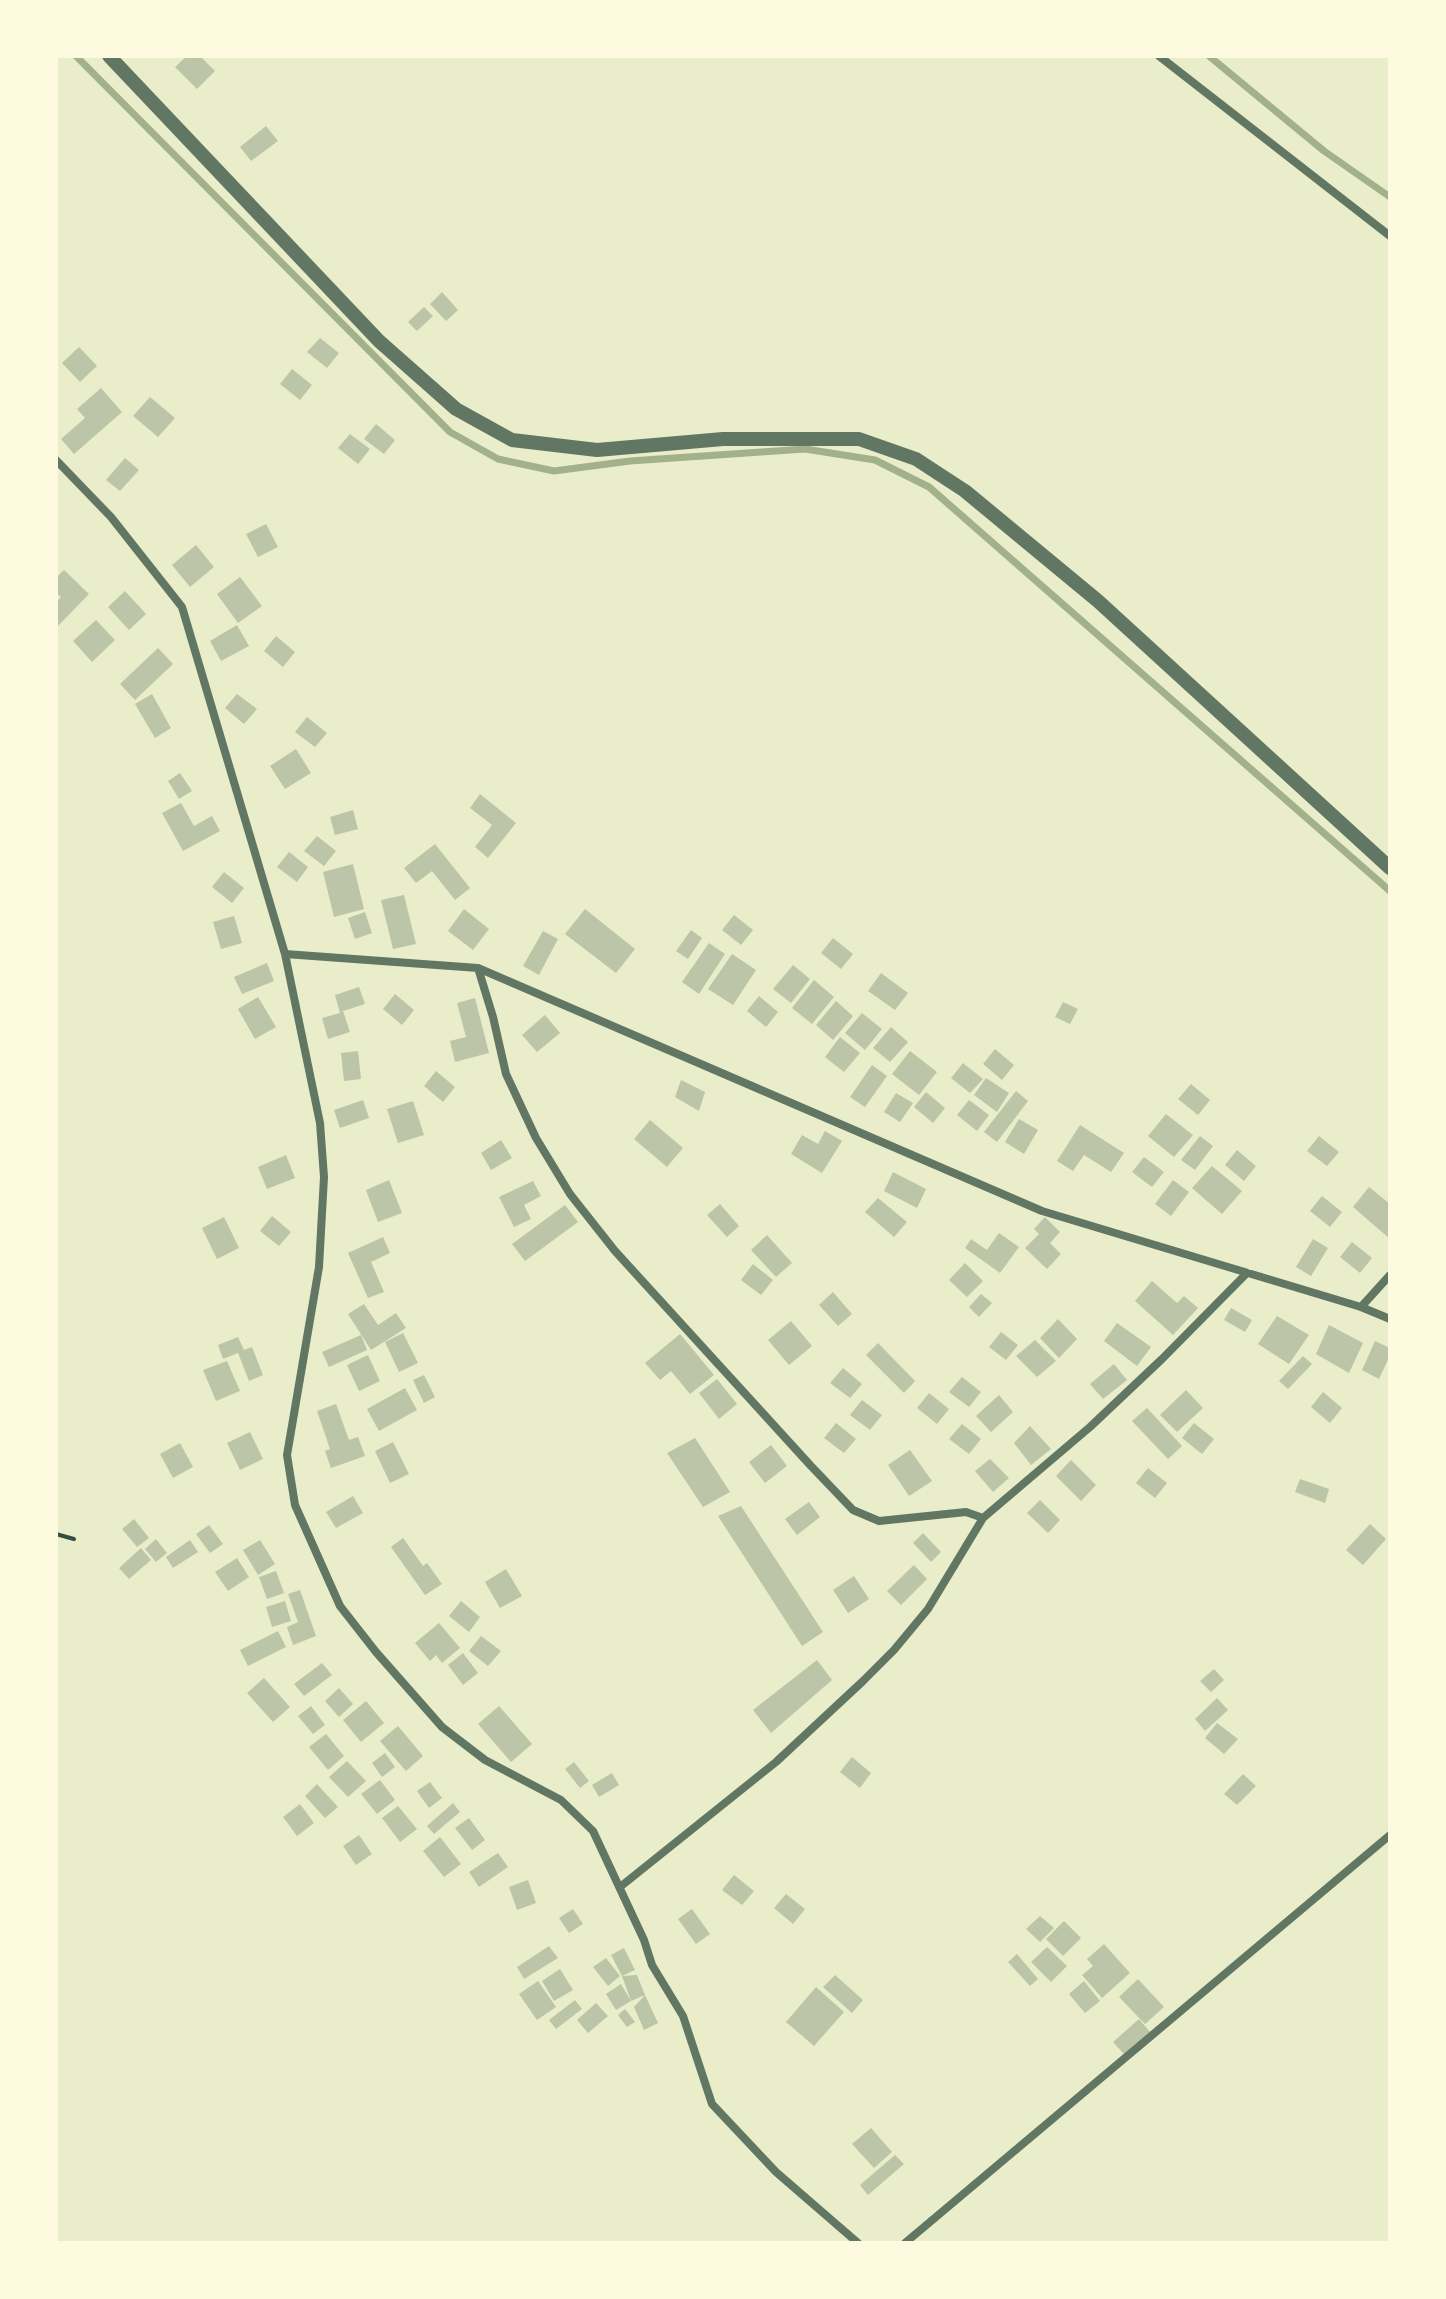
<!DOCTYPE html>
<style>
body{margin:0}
#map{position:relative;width:1446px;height:2299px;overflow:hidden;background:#e9edc9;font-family:Cabin,sans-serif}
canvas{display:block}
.frame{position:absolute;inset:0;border:58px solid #fefae0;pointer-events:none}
</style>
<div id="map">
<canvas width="1446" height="2299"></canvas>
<div class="frame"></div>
</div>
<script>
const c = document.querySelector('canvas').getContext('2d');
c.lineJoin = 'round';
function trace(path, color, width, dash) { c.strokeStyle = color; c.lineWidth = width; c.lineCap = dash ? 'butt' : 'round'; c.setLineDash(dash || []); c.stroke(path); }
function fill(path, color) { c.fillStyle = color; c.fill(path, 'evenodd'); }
trace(new Path2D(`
 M76 56 450 432 498 459 554 471 630 461 805 449 875 460 929 487 1390 891
 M1209 56 1324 151 1390 197`), '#a3b18a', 7);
fill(new Path2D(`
 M187 56H200L215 71 197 89 175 67Z
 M266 126 278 141 251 161 240 147Z
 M442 292 458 310 446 321 430 304Z
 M424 307 433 316 417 331 408 322Z
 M320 338 339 353 327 368 307 352Z
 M79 347 97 366 80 382 62 363Z
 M292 369 312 385 300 400 280 384Z
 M101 388 122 412 74 454 61 439 85 418 77 409Z
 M150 397 175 418 158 437 133 416Z
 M376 424 395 440 384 454 364 439Z
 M350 434 370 449 358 464 338 448Z
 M125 458 139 470 120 491 106 480Z
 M266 524 278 547 258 557 246 534Z
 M196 545 214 567 190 587 172 565Z
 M64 570 89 594 56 628V602L61 597 56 593V578Z
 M240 577 262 606 238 623 217 594Z
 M125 591 146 614 129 630 108 607Z
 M96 620 115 640 92 662 73 641Z
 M237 625 249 646 221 661 210 641Z
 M276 636 295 652 283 667 264 651Z
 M158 648 173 664 135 700 120 684Z
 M152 694 171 728 155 738 135 704Z
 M237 694 257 709 244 724 225 708Z
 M307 717 327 733 315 747 295 732Z
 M296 749 311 773 285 789 270 766Z
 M180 773 192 791 179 799 168 781Z
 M480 794 516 823 488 858 475 847 492 825 470 808Z
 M181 803 194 826 212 816 220 831 183 851 162 813Z
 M353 810 358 829 335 835 330 817Z
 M317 836 336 851 324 866 304 851Z
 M435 844 470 888 455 900 432 871 416 883 404 868Z
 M289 852 308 867 297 882 277 867Z
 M353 864 364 909 334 917 323 872Z
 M224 872 244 888 232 903 212 887Z
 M404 895 416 944 393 949 381 900Z
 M464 909 489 929 473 950 448 931Z
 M585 909 635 949 616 973 565 934Z
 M365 912 372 933 355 939 348 918Z
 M734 915 753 930 741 945 722 930Z
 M234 916 242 943 221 949 213 922Z
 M691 930 702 938 688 959 676 951Z
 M543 931 558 939 539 975 523 966Z
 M833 938 853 954 841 969 821 953Z
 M709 943 725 954 699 994 682 982Z
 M732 954 756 970 733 1005 708 989Z
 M267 963 274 981 242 994 234 977Z
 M793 965 810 979 791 1003 773 989Z
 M881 973 908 993 895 1010 868 991Z
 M814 980 834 997 812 1024 792 1008Z
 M359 987 365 1004 343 1011 350 1032 328 1039 322 1018 340 1013 335 995Z
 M395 994 414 1010 402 1025 383 1009Z
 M759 996 778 1012 766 1027 747 1011Z
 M258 997 276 1027 255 1039 238 1009Z
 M475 998 489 1053 455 1062 450 1041 466 1037 457 1003Z
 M836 1001 853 1016 833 1040 816 1025Z
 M1063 1002 1078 1009 1070 1024 1055 1017Z
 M862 1013 882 1029 865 1050 845 1033Z
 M545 1015 560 1033 537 1052 522 1035Z
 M891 1027 908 1042 890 1062 873 1048Z
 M840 1037 860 1053 844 1072 825 1057Z
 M995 1049 1014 1065 1002 1080 983 1064Z
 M358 1051 361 1079 344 1081 341 1053Z
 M910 1051 937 1072 919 1095 892 1074Z
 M963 1063 983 1079 970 1093 951 1078Z
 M872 1065 887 1076 865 1107 850 1097Z
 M436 1071 455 1087 443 1102 424 1086Z
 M986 1078 1009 1093 997 1112 974 1095Z
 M681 1080 705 1092 699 1111 675 1097Z
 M1191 1084 1210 1100 1198 1115 1178 1099Z
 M1016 1091 1028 1101 997 1142 984 1132Z
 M926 1092 945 1108 933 1123 914 1107Z
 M896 1093 913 1103 900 1122 884 1112Z
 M363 1100 369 1118 340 1128 334 1110Z
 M969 1100 989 1115 977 1131 957 1115Z
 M413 1101 424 1135 398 1143 387 1109Z
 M1166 1114 1193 1135 1174 1157 1148 1136Z
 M1019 1119 1038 1130 1024 1154 1005 1142Z
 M650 1120 683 1148 667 1167 634 1139Z
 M1080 1125 1124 1153 1111 1172 1084 1155 1073 1171 1057 1161Z
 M825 1131 842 1141 822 1173 791 1154 802 1135 818 1144Z
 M1200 1136 1213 1146 1195 1170 1181 1160Z
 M1319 1136 1339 1152 1327 1166 1307 1151Z
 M501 1140 512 1158 491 1170 481 1153Z
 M1237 1150 1256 1166 1244 1181 1225 1165Z
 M286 1155 295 1178 267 1189 258 1167Z
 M1144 1157 1164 1172 1152 1187 1132 1172Z
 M1212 1166 1242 1191 1222 1214 1192 1188Z
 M893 1172 926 1189 917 1208 884 1191Z
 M389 1180 402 1213 378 1222 366 1190Z
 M1173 1180 1189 1192 1171 1216 1155 1204Z
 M533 1181 541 1196 524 1205 531 1219 514 1227 499 1197Z
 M1369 1187 1390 1204V1239L1353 1207Z
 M1322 1196 1342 1212 1330 1227 1310 1211Z
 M878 1198 907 1222 894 1237 865 1212Z
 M720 1204 739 1226 727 1237 707 1215Z
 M565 1205 578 1222 525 1261 512 1244Z
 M272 1216 291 1232 279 1246 260 1231Z
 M224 1217 239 1248 217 1259 202 1228Z
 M1045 1217 1060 1232 1050 1243 1061 1254 1047 1269 1025 1248 1039 1234 1034 1229Z
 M999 1233 1019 1247 1000 1273 965 1248 971 1239 987 1250Z
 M767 1235 792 1263 776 1277 751 1250Z
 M383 1237 390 1253 371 1262 384 1292 368 1298 348 1253Z
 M1313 1239 1328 1248 1311 1276 1296 1267Z
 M1352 1242 1372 1258 1360 1273 1340 1257Z
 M965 1263 983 1281 967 1297 949 1280Z
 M753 1264 773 1280 761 1295 741 1280Z
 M1152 1281 1177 1303 1184 1296 1198 1308 1173 1335 1135 1301Z
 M833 1292 852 1314 838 1326 819 1305Z
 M981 1294 992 1303 979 1317 969 1307Z
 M364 1304 378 1325 396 1313 406 1328 371 1350 348 1314Z
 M1231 1308 1252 1320 1245 1332 1224 1320Z
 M1277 1316 1309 1335 1289 1364 1258 1344Z
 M1058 1319 1077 1339 1059 1358 1040 1338Z
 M791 1321 812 1346 789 1365 768 1340Z
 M1117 1323 1151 1347 1137 1366 1104 1341Z
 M1329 1325 1363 1343 1349 1373 1316 1354Z
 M1001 1332 1018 1345 1006 1360 989 1347Z
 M403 1333 418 1363 399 1372 385 1342Z
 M680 1334 714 1375 690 1394 671 1371 660 1380 645 1363Z
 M361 1335 367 1350 329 1367 322 1352Z
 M238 1337 244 1350 252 1347 263 1375 249 1381 238 1353 223 1359 218 1345Z
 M1035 1340 1056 1361 1037 1377 1016 1356Z
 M1375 1341 1390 1348V1355L1379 1379 1362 1370Z
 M878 1343 915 1381 904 1393 866 1355Z
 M368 1355 380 1381 359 1391 347 1365Z
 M1303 1356 1312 1364 1288 1389 1279 1381Z
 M227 1361 240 1391 216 1401 203 1370Z
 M1114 1364 1127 1380 1103 1399 1090 1384Z
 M843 1368 862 1384 850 1398 830 1383Z
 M424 1375 435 1397 424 1403 413 1380Z
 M962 1377 981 1392 969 1407 949 1392Z
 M717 1379 737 1404 719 1419 699 1393Z
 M405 1388 417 1410 379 1431 367 1409Z
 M1186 1390 1203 1408 1177 1432 1160 1415Z
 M1323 1392 1342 1408 1330 1423 1311 1407Z
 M929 1393 949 1409 937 1424 917 1408Z
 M999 1395 1013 1412 991 1432 976 1416Z
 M862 1400 882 1415 870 1430 850 1415Z
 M336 1404 349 1440 358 1437 365 1456 331 1468 325 1451 330 1449 317 1411Z
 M1147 1408 1182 1446 1168 1459 1132 1421Z
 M836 1423 856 1439 844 1453 824 1438Z
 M1194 1423 1214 1439 1202 1454 1182 1438Z
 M962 1424 981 1439 969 1454 949 1439Z
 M1030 1426 1051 1449 1031 1465 1014 1443Z
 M250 1432 263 1459 240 1470 227 1443Z
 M695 1438 730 1492 703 1507 667 1453Z
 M393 1442 409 1474 390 1483 375 1451Z
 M180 1443 193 1467 173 1478 160 1454Z
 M771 1445 787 1466 765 1483 749 1462Z
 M910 1450 932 1481 909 1496 888 1465Z
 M990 1459 1009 1478 993 1492 975 1471Z
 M1071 1460 1096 1485 1081 1501 1056 1476Z
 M1148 1468 1167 1483 1155 1498 1136 1483Z
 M1300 1479 1329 1489 1325 1503 1295 1492Z
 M353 1496 363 1513 336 1528 326 1512Z
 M1040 1500 1060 1520 1048 1533 1027 1513Z
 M809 1502 820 1517 797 1535 785 1519Z
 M741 1506 823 1632 802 1646 718 1516Z
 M134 1519 149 1538 137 1547 122 1529Z
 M1370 1524 1386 1539 1363 1565 1346 1550Z
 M209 1525 223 1544 210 1553 196 1534Z
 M923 1533 941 1552 931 1562 913 1543Z
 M403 1538 423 1566 427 1563 442 1584 425 1595 391 1547Z
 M156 1539 167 1553 156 1562 145 1549Z
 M190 1540 198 1552 173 1568 166 1557Z
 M260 1540 275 1564 258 1575 243 1550Z
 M141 1548 151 1560 129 1579 119 1568Z
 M237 1558 249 1577 228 1591 215 1572Z
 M914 1565 927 1579 901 1605 887 1591Z
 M506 1569 522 1596 500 1608 485 1582Z
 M276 1571 284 1593 267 1599 259 1577Z
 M854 1576 869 1599 848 1613 833 1590Z
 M300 1590 316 1636 293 1645 287 1627 298 1622 288 1594Z
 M285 1601 291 1621 272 1627 266 1607Z
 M461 1601 480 1617 469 1632 449 1616Z
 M439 1623 460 1648 442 1663 436 1655 430 1661 415 1643Z
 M278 1631 286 1647 248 1666 240 1650Z
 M481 1636 501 1651 488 1666 469 1651Z
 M463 1653 478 1673 463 1685 448 1665Z
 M817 1660 832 1680 771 1733 753 1710Z
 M322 1663 332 1675 304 1696 294 1684Z
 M1214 1669 1224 1680 1211 1692 1200 1681Z
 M264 1678 290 1707 273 1722 247 1693Z
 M339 1688 353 1704 339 1717 325 1701Z
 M1217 1698 1228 1710 1205 1731 1195 1719Z
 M366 1701 384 1723 361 1742 343 1720Z
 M311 1706 325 1725 313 1734 298 1716Z
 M499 1706 532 1744 511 1762 478 1724Z
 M1217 1723 1238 1739 1224 1754 1205 1738Z
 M398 1726 423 1756 406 1771 380 1741Z
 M326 1734 344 1756 328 1770 309 1747Z
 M385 1753 395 1767 382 1777 372 1763Z
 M852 1757 871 1773 860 1788 840 1772Z
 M347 1761 366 1781 348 1797 329 1777Z
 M574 1762 589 1781 580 1788 565 1769Z
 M612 1773 619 1785 599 1797 592 1785Z
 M1243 1774 1256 1786 1237 1805 1224 1794Z
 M380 1780 395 1800 377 1814 361 1794Z
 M430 1782 442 1798 429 1808 417 1791Z
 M317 1784 338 1807 325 1818 305 1796Z
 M453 1803 460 1812 434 1834 427 1826Z
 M300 1804 314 1823 297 1836 283 1817Z
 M398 1806 417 1829 400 1842 382 1818Z
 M469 1818 485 1840 472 1850 455 1828Z
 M359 1835 372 1854 356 1865 343 1846Z
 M440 1837 461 1864 444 1877 423 1851Z
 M498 1853 508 1867 479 1887 469 1872Z
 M734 1875 754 1891 742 1905 722 1890Z
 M528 1880 536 1903 517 1910 509 1887Z
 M786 1894 805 1909 793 1924 774 1908Z
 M573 1909 583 1924 569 1933 559 1918Z
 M692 1909 710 1934 696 1944 678 1919Z
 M1040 1916 1054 1928 1040 1942 1026 1929Z
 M1064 1921 1081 1938 1063 1956 1046 1939Z
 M1104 1944 1130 1973 1102 1998 1082 1975 1093 1966 1087 1959Z
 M549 1946 558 1958 524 1979 517 1967Z
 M1047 1947 1067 1966 1051 1982 1031 1962Z
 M624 1948 635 1970 622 1976 637 1975 645 1995 631 2001 622 1976 611 1955Z
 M1017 1954 1038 1979 1030 1986 1008 1962Z
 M606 1958 620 1976 608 1986 593 1967Z
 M560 1969 573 1990 554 2001 542 1981Z
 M835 1975 863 2000 852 2013 823 1987Z
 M1138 1979 1164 2007 1145 2024 1119 1997Z
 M538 1981 556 2007 537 2020 519 1994Z
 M1084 1981 1100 2001 1085 2013 1069 1994Z
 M621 1984 631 2001 616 2010 606 1994Z
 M816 1987 844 2012 814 2046 786 2022Z
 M645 1995 658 2023 644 2030 634 2007Z
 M575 2000 582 2009 556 2029 549 2020Z
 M596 2003 608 2016 588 2033 577 2020Z
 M625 2009 635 2022 627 2027 618 2015Z
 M1139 2019 1150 2032 1124 2054 1113 2042Z
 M871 2128 892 2152 874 2168 852 2144Z
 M895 2155 904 2164 868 2195 860 2185Z`), '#bcc5a7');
trace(new Path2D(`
 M56 1534 74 1539`), '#344e41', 4);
trace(new Path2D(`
 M1159 56 1390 236
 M56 460 111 517 182 607 285 954 478 968 1042 1211 1361 1307 1390 1319
 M285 954 320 1123 324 1177 319 1267 287 1455 295 1505 340 1606 376 1652 442 1727 485 1760 561 1800 593 1831 644 1940 652 1965 683 2016 712 2104 776 2172 858 2243
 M478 968 493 1017 506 1074 536 1138 570 1194 615 1251 811 1466 853 1510 879 1521 966 1512 983 1518
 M1361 1307 1390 1275
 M620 1887 776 1762 862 1682 894 1650 928 1609 983 1518 1090 1427 1162 1359 1247 1273
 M905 2243 1390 1835`), '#617663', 8);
trace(new Path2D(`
 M109 56 379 341 456 409 512 440 597 450 723 439H859L916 459 965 491 1098 601 1390 868`), '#617663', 14);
</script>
